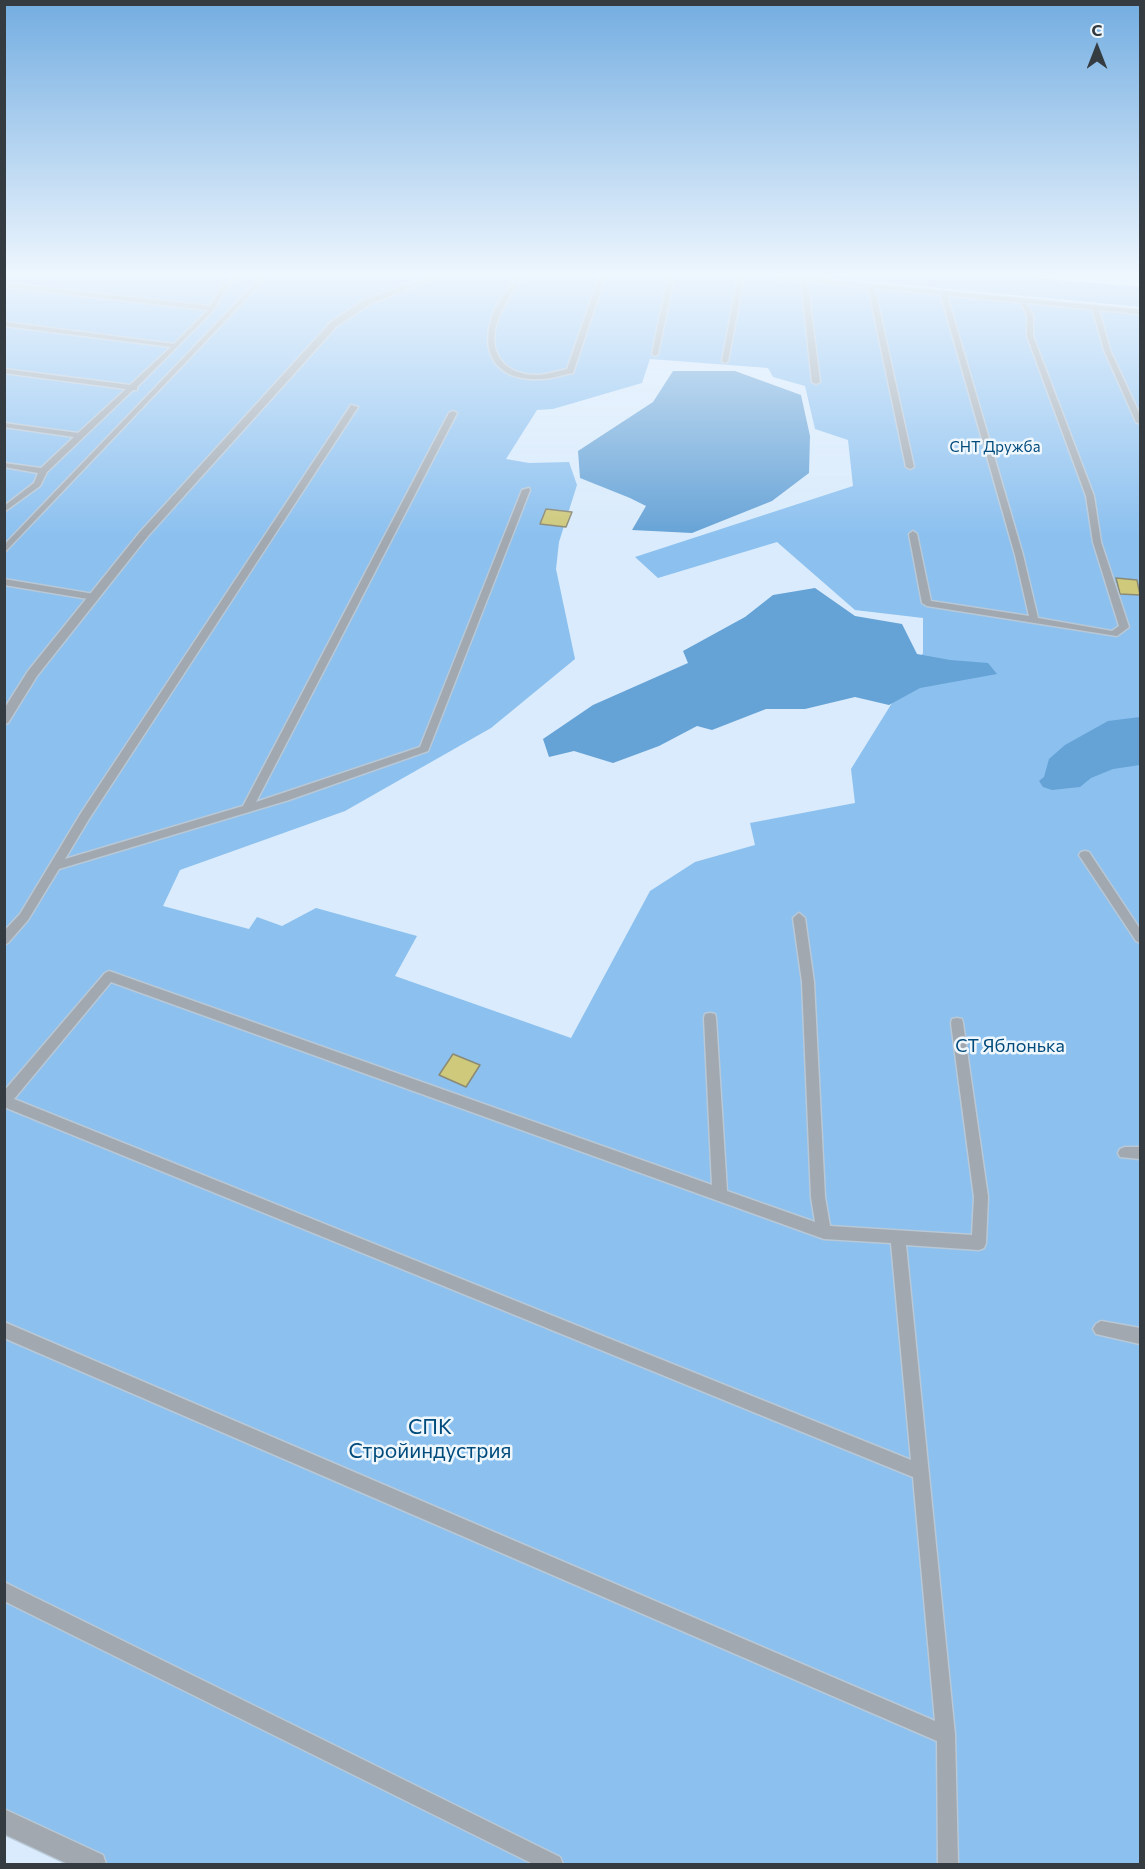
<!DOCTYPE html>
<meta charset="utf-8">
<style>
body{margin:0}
#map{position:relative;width:1145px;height:1869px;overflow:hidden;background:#d9ebfc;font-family:Commissioner,sans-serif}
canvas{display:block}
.frame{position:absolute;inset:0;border:6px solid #343c42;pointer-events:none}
.north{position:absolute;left:1067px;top:18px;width:60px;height:60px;-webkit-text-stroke:4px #eff7fd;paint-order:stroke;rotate:0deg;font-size:16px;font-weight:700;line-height:24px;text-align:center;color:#343c42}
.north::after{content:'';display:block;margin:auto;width:21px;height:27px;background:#343c42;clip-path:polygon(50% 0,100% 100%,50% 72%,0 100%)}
</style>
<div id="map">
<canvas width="1145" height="1869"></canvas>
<div class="frame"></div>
<div class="north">С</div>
</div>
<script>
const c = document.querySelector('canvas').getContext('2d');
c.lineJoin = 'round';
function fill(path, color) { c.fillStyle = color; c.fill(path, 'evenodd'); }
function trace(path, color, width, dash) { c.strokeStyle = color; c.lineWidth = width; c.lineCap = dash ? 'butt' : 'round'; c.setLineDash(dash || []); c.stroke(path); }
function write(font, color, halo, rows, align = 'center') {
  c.font = font + ' Commissioner,sans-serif'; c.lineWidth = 5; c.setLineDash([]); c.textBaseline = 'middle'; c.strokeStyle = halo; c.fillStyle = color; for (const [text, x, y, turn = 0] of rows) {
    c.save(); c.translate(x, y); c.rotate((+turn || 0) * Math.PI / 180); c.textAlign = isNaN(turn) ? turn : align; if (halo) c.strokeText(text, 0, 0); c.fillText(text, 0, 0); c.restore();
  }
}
fill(new Path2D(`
 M4 277H759L1140 315V1864H100L5 1815ZM650 359 768 368 773 377 805 386 815 429 848 440 853 486 635 557 658 578 777 542 855 610 923 618V653L851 769 855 803 750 823 755 845 695 862 650 891 571 1038 395 976 417 936 316 908 282 926 257 917 249 929 163 906 180 870 345 811 491 728 575 659 556 569 559 542 577 485 569 462 529 463 506 459 537 410 553 409 642 383Z
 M821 277H1023L1140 287V307Z`), '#8bc0ef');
fill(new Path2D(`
 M673 371H735L801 395 810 436 809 473 772 501 692 533 632 530 646 506 630 498 580 478 578 451 653 402Z
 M815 588 855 616 902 624 917 654 950 660 988 663 997 674 920 688 889 705 855 697 805 709H766L712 730 697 726 659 746 613 763 574 751 549 757 543 739 593 705 688 663 683 651 745 617 773 595Z
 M1140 717V765L1113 769 1091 778 1080 787 1052 790 1043 787 1039 781 1044 777 1049 759 1065 745 1108 721Z`), '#65a2d6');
const building = new Path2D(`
 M546 509 572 512 566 527 540 524Z
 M1116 578 1137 580 1140 595 1120 594Z
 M453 1054 480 1065 466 1087 439 1075Z`);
fill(building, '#cfc97b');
trace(building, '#8b8a75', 1.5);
const service = new Path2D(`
 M232 277H238L225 291 212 312 137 387V390H133L47 472 40 486 4 512V506L34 483 38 473 4 467V463L41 468 74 437 4 427V423L78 433 126 389 4 373V369L130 385 171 347 4 326V322L174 344 208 310 4 287V283L210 306 220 289Z
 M261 277H267L4 553V545Z
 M517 277H523C514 290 505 302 499 317 485 351 503 376 539 375 548 374 558 371 567 369L599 277H605L573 373C562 375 551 379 540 379 502 381 480 359 491 321 495 304 507 290 517 277Z
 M668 277H674L658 354 655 356 652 354Z
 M738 277H744L728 361 725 363 722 361Z
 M804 277 807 279 820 382 816 384 812 382 801 279Z
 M871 284 874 286 914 467 910 469 906 467 868 286Z
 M943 290 946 292 1023 555 1038 618 1112 631 1119 626 1093 542 1086 496 1027 336V315L1019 299H1023L1033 315V336L1094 496 1101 542 1129 627 1117 636 927 606 922 603 909 534 913 531 917 534 931 601 1029 616 1015 555 940 292Z
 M1095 305 1098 307 1110 350 1140 415V424L1136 422 1104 350 1092 307Z
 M351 405 358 407 89 819 65 859 243 806 449 413 453 411 457 413 256 802 420 747 522 490 529 488 530 490 428 751 289 800 59 869 28 920 8 943 4 945V931L20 914 81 813Z
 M4 579 94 594 99 597 94 600 4 585Z
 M1085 851 1089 852 1140 929V943L1136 941 1081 858 1079 855 1081 852Z
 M799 913 805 918 814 982 825 1197 830 1226 972 1235 974 1197 951 1023 952 1019 957 1018 962 1019 963 1023 988 1197 986 1243 984 1248 979 1250 906 1245 955 1735 958 1864H938L937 1741 4 1338V1322L935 1721 913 1477 4 1107V1091L105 973 109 971 712 1185 704 1018 705 1014 710 1013 715 1014 716 1018 727 1191 815 1222 811 1197 802 982 793 918ZM111 982 824 1239 891 1243 911 1460 14 1099Z
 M1125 1147H1140V1159L1120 1157 1118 1153 1120 1149Z
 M1101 1321 1140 1328V1344L1096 1334 1093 1329 1096 1324Z
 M4 1582 560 1857 563 1864H533L4 1601Z`);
const minor = new Path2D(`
 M428 277H438L370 304 337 326 148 536 37 676 8 723 4 724V709L28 671 140 532 331 322 364 300Z
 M775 277H799L1140 310V314L779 279Z
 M4 1809 103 1855 106 1864H68L4 1834Z`);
trace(service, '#b8c8d7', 3);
trace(minor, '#b8c8d7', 3);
fill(service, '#a1a8af');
fill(minor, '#a1a8af');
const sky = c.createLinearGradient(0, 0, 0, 538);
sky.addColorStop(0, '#73ade1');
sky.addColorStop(0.51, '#eef6fe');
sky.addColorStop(1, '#eef6fe00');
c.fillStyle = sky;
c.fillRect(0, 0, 1145, 538);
write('15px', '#004b7c', '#eff7fd', [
 ["СНТ Дружба",995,447]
]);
write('18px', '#004b7c', '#eff7fd', [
 ["СТ Яблонька",1010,1046]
]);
write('21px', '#004b7c', '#eff7fd', [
 ["СПК",430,1427],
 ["Стройиндустрия",430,1451]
]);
</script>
